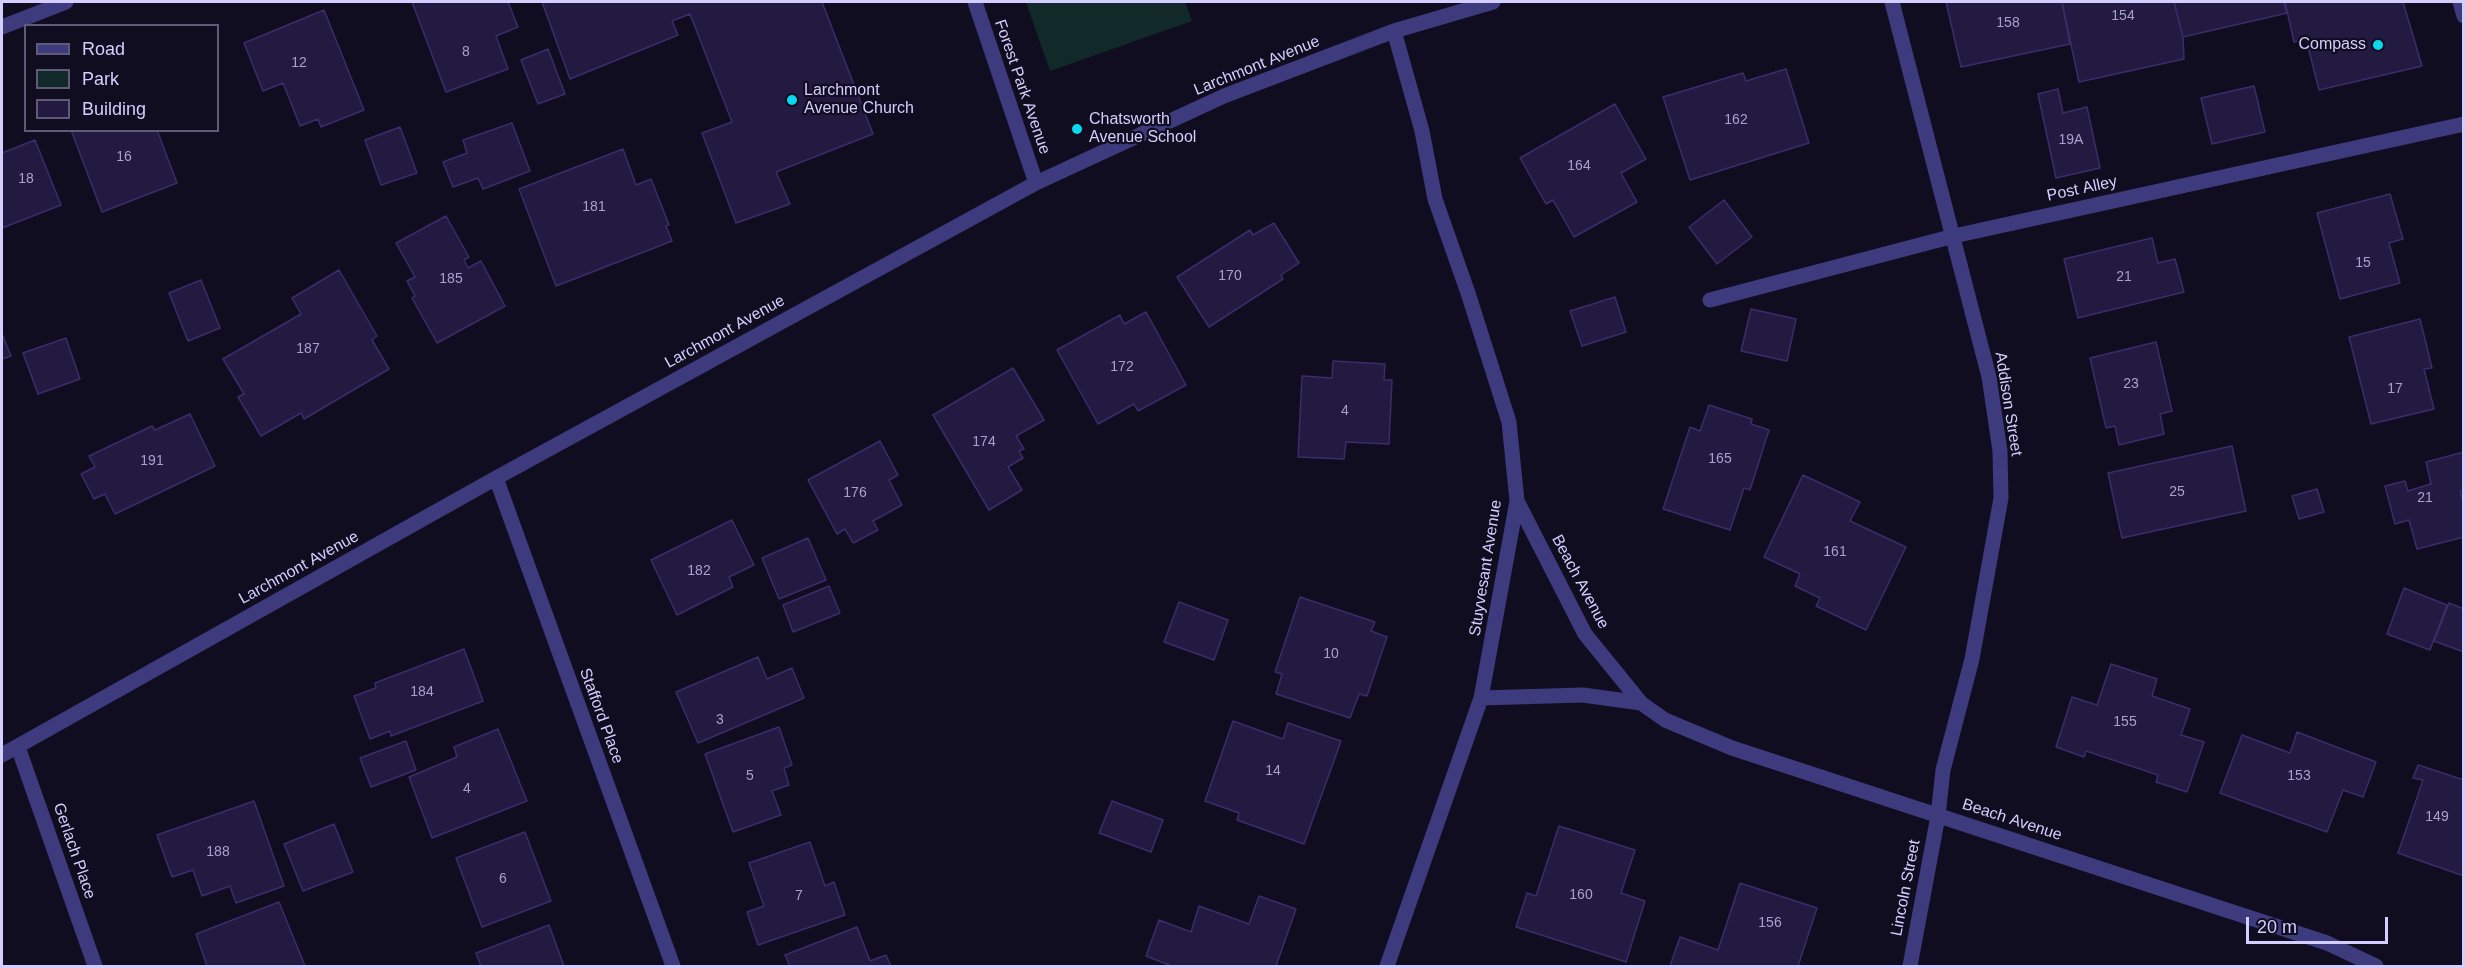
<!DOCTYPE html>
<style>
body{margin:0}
#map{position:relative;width:2465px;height:968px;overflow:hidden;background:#110d20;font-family:Arial,sans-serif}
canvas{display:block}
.frame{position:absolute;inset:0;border:3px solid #d3cefd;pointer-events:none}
.legend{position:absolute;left:24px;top:24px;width:195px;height:108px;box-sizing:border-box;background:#110d20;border:2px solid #5f5a78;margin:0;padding:8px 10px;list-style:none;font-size:18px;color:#d3cefd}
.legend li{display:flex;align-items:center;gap:12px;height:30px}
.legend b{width:30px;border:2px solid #5f5a78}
.scale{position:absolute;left:2246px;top:917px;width:142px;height:27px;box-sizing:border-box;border:3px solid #d3cefd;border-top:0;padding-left:8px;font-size:18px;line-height:21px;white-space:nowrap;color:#d3cefd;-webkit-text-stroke:4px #110d20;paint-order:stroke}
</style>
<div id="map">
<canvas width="2465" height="968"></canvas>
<div class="frame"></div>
<ul class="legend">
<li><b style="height:8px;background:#3d3a7d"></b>Road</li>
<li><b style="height:16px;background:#112928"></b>Park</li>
<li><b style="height:16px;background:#221a40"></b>Building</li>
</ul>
<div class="scale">20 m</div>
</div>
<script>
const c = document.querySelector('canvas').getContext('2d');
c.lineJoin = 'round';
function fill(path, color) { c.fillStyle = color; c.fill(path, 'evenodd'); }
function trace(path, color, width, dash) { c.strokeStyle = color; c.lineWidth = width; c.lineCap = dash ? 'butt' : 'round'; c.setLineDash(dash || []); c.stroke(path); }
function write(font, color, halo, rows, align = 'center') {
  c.font = font + ' Arial,sans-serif'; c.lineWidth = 4.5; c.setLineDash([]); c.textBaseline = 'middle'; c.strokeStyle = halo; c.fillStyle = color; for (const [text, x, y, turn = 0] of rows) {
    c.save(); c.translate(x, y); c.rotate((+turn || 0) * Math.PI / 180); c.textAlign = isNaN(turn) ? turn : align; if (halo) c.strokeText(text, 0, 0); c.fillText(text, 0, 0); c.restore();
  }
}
fill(new Path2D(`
 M1026 2H1185L1192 21 1050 71Z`), '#112928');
const building = new Path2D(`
 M412 2H508L518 27 496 36 508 69 446 92Z
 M542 2H822L873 134 776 172 790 204 736 223 702 133 732 122 690 14 672 21 678 35 570 79Z
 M1946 2H2062L2070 44 1961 67Z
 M2062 2H2174L2183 37 2184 59 2079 82Z
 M2174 2H2284L2287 13 2183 37Z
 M2285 2H2403L2422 66 2319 90 2306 39 2294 42Z
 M324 10 364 110 321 127 318 119 300 126 283 83 263 91 244 43Z
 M548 49 565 94 538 104 521 60Z
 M1786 69 1809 143 1690 180 1663 97 1743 73 1746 81Z
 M2254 86 2265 132 2212 144 2201 98Z
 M2058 89 2063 113 2087 107 2100 168 2056 178 2038 94Z
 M1615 104 1646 159 1621 173 1637 202 1574 237 1553 200 1546 204 1520 158Z
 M512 123 530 171 483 189 478 178 453 187 443 162 467 153 463 140Z
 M400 127 417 173 381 185 365 140Z
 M71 130H157L177 183 102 212Z
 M35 140 61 205 2 228V153Z
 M623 149 636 185 651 179 669 225 666 226 672 241 556 286 519 189Z
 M2390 194 2403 239 2389 243 2400 283 2340 299 2317 213Z
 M1724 200 1752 237 1717 264 1689 227Z
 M446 216 469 257 464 260 468 268 481 261 505 306 437 343 412 298 415 296 407 281 415 277 396 243Z
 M1274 223 1299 263 1281 275 1283 279 1209 327 1177 277 1250 230 1253 235Z
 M2152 238 2158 263 2175 259 2184 292 2078 318 2064 259Z
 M339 270 377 336 372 340 389 369 304 419 301 413 261 436 238 397 244 394 223 359 301 314 292 298Z
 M201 280 220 328 188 341 169 293Z
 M1615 297 1626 332 1582 346 1570 311Z
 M1751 309 1796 319 1787 361 1741 351Z
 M1146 312 1186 385 1138 411 1134 404 1098 424 1057 350 1120 315 1124 324Z
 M2420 319 2432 368 2424 369 2434 409 2371 424 2349 337Z
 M2 334 11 356 2 359Z
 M66 338 80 379 38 394 23 353Z
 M2156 342 2172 411 2160 414 2164 434 2119 445 2115 426 2106 428 2090 358Z
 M1333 361 1385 364 1384 380H1392L1389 444 1346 442 1344 459 1298 457 1302 376 1332 378Z
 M1013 368 1044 420 1016 436 1024 449 1019 451 1023 458 1008 467 1022 490 989 510 933 415Z
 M1709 405 1752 419 1751 424 1769 430 1750 490 1744 488 1730 530 1663 509 1690 427 1700 431Z
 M190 414 215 466 115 514 105 494 94 499 81 474 95 467 89 456 152 426 155 430Z
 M880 441 898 475 889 480 902 505 873 521 878 530 853 543 845 529 837 534 808 480Z
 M2232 446 2246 511 2122 538 2108 473Z
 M2464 452V490L2460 491 2464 505V537L2417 549 2409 520 2395 524 2385 486 2405 481 2408 491 2431 484 2426 462Z
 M1803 475 1860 502 1850 521 1906 547 1866 630 1816 606 1820 598 1795 586 1800 574 1764 557Z
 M2317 489 2324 512 2299 519 2292 496Z
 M732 520 754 565 729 577 733 587 677 615 651 560Z
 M808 538 826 580 779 599 762 558Z
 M829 586 840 613 793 632 783 605Z
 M2404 588 2447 605 2430 650 2387 634Z
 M1300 597 1375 622 1371 631 1387 637 1367 696 1359 694 1350 718 1276 694 1282 674 1275 672Z
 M1179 602 1228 620 1214 660 1164 642Z
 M2449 603 2464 609V652L2434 641Z
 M464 649 483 701 391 736 390 731 370 739 354 696 376 688 375 683Z
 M758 657 767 679 792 668 804 698 698 743 676 692Z
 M2111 664 2157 679 2152 696 2190 709 2181 735 2204 742 2187 792 2156 782 2158 775 2086 751 2084 757 2056 747 2072 697 2097 705Z
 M1233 721 1283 739 1288 723 1341 741 1304 844 1237 820 1239 813 1205 801Z
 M779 727 792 765 784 768 789 785 772 791 781 815 733 832 705 754Z
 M498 729 527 801 432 838 409 777 457 757 454 747Z
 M2297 732 2376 762 2363 797 2343 790 2327 832 2220 793 2242 735 2290 753Z
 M406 741 416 770 371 787 360 758Z
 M2418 765 2464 780V876L2398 853 2423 780 2413 778Z
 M254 801 284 886 236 903 230 886 202 896 193 870 172 877 157 835Z
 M1112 801 1163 820 1151 852 1099 833Z
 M334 824 353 872 303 891 284 844Z
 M1559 826 1635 850 1621 893 1645 901 1626 962 1516 927 1527 893 1536 896Z
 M525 832 551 901 482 927 456 858Z
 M810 842 825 886 834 882 845 915 758 945 747 912 764 906 749 863Z
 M1740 883 1817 908 1798 966H1670L1680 937 1718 950Z
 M1259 896 1296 909 1276 966H1169V965L1146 956 1159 920 1191 932 1199 906 1249 924Z
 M279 902 305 966H207L196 934Z
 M549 925 564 966H481L476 953Z
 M857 927 870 961 886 955 891 966H790L785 955Z`);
fill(building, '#221a40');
trace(building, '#392d6b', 1.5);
trace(new Path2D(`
 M975 2 1036 183
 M1892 2 1989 377 2000 451 2001 498 1972 659 1943 770 1938 816 1910 966
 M2460 2 2464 16
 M2 27 66 2
 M1710 300 1954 236 2464 124
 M496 478 673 966
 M1517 501 1585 634 1641 703 1665 720 1732 748 2327 943 2376 966
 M1481 698 1583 695 1641 703
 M18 747 95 966
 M2 755 496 478 1036 183 1224 96 1394 31 1493 2
 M1387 966 1481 698 1517 501 1509 422 1468 293 1435 199 1422 131 1394 31`), '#3d3a7d', 15);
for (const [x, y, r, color] of [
 [2378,45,6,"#09d8ef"],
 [792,100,6,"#09d8ef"],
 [1077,129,6,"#09d8ef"]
]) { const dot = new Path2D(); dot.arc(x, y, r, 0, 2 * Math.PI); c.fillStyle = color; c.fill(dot); trace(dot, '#110d20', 2); }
write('14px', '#a7a1ce', null, [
 ["154",2123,16],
 ["158",2008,23],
 ["8",466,52],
 ["12",299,63],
 ["162",1736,120],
 ["19A",2071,140],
 ["16",124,157],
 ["164",1579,166],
 ["18",26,179],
 ["181",594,207],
 ["15",2363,263],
 ["170",1230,276],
 ["21",2124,277],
 ["185",451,279],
 ["187",308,349],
 ["172",1122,367],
 ["23",2131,384],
 ["17",2395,389],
 ["4",1345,411],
 ["174",984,442],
 ["165",1720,459],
 ["191",152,461],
 ["25",2177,492],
 ["176",855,493],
 ["21",2425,498],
 ["161",1835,552],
 ["182",699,571],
 ["10",1331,654],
 ["184",422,692],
 ["3",720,720],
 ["155",2125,722],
 ["14",1273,771],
 ["5",750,776],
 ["153",2299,776],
 ["4",467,789],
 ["149",2437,817],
 ["188",218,852],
 ["6",503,879],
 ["160",1581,895],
 ["7",799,896],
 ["156",1770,923]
]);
write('16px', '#d3cefd', '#110d20', [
 ["Compass",2366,45,"right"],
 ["Larchmont",804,91],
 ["Avenue Church",804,109],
 ["Chatsworth",1089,120],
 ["Avenue School",1089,138]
], 'left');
write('16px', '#d3cefd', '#110d20', [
 ["Larchmont Avenue",1257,66,-22],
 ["Forest Park Avenue",1022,87,71],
 ["Post Alley",2082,189,-12],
 ["Larchmont Avenue",725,332,-29],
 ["Addison Street",2008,404,81],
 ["Larchmont Avenue",299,568,-29],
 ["Stuyvesant Avenue",1486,568,-81],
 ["Beach Avenue",1580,582,62],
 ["Stafford Place",601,716,70],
 ["Beach Avenue",2012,820,18],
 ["Gerlach Place",74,851,71],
 ["Lincoln Street",1906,888,-79]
]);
</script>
